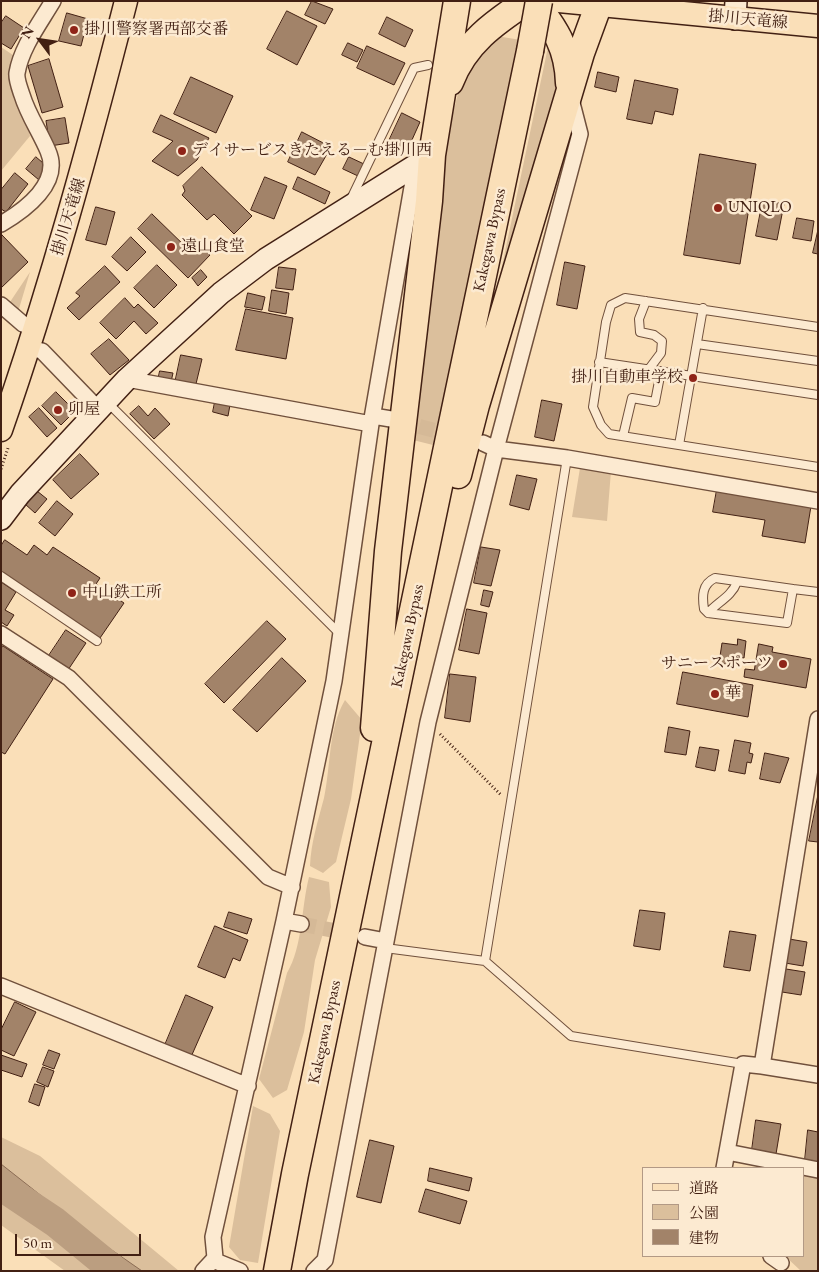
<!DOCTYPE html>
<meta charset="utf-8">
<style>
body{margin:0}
#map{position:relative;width:819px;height:1272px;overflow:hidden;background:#fadfb8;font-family:"EB Garamond","Noto Serif JP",serif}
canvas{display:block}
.frame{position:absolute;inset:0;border:2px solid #422013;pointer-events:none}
.legend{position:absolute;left:642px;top:1167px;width:162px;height:90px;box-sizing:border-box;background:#fcead1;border:1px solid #b29985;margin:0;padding:6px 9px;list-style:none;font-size:15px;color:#422013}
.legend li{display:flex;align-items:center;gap:10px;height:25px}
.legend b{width:25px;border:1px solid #b29985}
.north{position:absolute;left:15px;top:15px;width:50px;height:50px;-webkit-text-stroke:4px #fcead1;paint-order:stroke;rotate:301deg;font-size:14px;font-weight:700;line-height:20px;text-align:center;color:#422013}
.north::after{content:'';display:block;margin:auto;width:18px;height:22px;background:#422013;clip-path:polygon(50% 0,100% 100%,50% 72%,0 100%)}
.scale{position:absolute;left:15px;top:1234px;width:126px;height:22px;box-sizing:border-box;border:2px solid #422013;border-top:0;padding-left:6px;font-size:15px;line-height:18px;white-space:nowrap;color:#422013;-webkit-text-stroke:4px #fcead1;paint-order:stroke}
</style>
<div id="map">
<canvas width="819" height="1272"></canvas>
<div class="frame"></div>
<ul class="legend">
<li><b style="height:6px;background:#fadfb8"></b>道路</li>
<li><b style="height:14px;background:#dbbf9c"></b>公園</li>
<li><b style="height:14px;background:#a28369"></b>建物</li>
</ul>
<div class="north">N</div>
<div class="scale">50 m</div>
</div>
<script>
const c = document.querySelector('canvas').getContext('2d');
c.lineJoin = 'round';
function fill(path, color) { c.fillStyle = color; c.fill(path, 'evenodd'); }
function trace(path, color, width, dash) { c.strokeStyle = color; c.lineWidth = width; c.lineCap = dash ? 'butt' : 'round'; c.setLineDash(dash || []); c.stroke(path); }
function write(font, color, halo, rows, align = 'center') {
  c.font = font + ' "EB Garamond","Noto Serif JP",serif'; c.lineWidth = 5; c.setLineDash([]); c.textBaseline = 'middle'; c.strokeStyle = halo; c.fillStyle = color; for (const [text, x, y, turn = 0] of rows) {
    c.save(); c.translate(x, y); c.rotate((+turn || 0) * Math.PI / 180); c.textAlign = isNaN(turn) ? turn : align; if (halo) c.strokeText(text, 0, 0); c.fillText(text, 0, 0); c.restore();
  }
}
fill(new Path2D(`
 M496 36 521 40 441 447 413 440 440 164 465 66Z
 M1 47 16 57 9 68 30 136 1 171Z
 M548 47 563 81 485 347Z
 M30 272 18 312 8 305Z
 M580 468 611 471 607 521 572 517Z
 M345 700 362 720 351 799 336 862 323 873 310 866C311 842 318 821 324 798 331 766 328 729 345 700Z
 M309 877 329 882 331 907 315 960 304 1032 287 1090 273 1098 259 1079 287 973C303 946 301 908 309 877Z
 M253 1106 270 1114 280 1131 258 1263 240 1260 229 1247Z
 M1 1137 40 1156 179 1271H65L1 1225Z
 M803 1175 818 1178V1271H801L785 1256H803Z`), '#dbbf9c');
const water = new Path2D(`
 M1 1164 96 1239 142 1271H117L1 1187Z`);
fill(water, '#bb9e80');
trace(water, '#8b6c54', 1);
trace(new Path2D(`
 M1 1186 55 1222 115 1271`), '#bb9e80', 30);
const building = new Path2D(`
 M312 1 333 9 325 24 305 15Z
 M287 11 317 26 297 65 267 49Z
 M67 13 88 19 81 46 59 41Z
 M6 16 24 28 11 49 1 43V23Z
 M387 17 413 30 405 47 379 34Z
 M348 43 363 50 357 62 342 55Z
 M367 46 405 63 394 85 357 68Z
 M49 59 63 107 42 113 28 66Z
 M598 72 619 77 616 92 595 87Z
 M191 77 233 96 216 133 174 114Z
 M635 80 678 89 673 115 655 111 652 124 627 119Z
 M402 113 420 122 407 151 388 143Z
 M161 115 209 138 197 160 178 176 152 161 173 141 153 132Z
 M65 118 69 143 50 146 46 121Z
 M302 132 331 147 315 175 288 162Z
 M700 154 756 164 740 264 684 255Z
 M36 157 49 168 39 180 26 169Z
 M349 157 364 164 358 176 343 169Z
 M202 167 252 216 234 234 214 214 207 220 182 195 185 191 183 186Z
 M15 173 28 184 6 212 1 209V190Z
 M265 177 287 186 274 219 251 210Z
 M298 177 330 192 325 204 293 189Z
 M763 200 784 204 777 240 756 236Z
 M96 207 115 212 106 245 86 240Z
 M152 214 190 251 197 243 210 255 188 278 138 229Z
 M797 218 814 221 811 241 793 238Z
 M818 230V254L813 253Z
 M2 235 28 262 1 288V236Z
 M131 237 146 252 127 271 112 257Z
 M565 262 585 266 577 309 557 305Z
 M157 265 177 285 154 308 134 288Z
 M105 266 120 282 79 320 67 308 80 296 76 293Z
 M279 267 296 269 293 290 276 288Z
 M201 270 207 277 198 286 192 278Z
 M272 290 289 293 286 314 269 311Z
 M248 293 265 297 262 310 245 307Z
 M125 298 134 308 138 304 158 323 146 334 134 321 116 339 100 323Z
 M246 309 293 318 286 359 236 350Z
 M109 339 129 360 110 375 91 354Z
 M181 355 202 359 195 388 175 383Z
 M160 371 173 373 171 382 158 380Z
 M56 392 75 411 61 425 42 406Z
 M542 400 562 404 554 441 535 437Z
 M215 402 230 405 228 416 213 412Z
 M139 406 148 416 155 408 170 424 154 439 130 414Z
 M39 408 57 428 47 437 29 417Z
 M80 454 99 474 71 499 53 480Z
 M517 475 537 479 529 510 510 505Z
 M718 484 812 500 805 543 762 536 765 520 713 512Z
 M37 491 47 499 35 513 25 504Z
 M57 501 73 514 55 536 39 523Z
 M5 540 27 555 34 545 47 555 53 547 100 578 96 584 124 603 100 638 1 572V546Z
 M481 547 500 550 491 586 474 583Z
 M1 582 16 592 5 610 14 615 7 626 1 622Z
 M484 590 493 592 489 607 481 605Z
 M467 609 487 613 479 654 459 650Z
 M267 621 286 639 224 703 205 684Z
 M66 630 86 643 68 670 48 657Z
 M738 639 746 641 744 658 732 656 730 665 719 663 722 643 737 645Z
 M759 644 773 647 772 652 811 659 806 688 744 677 745 669 754 670Z
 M3 646 53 679 5 754 1 752V649Z
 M282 658 306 681 257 732 233 710Z
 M683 672 753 685 748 717 677 704Z
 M450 674 476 677 470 722 445 718Z
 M669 727 690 731 686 755 665 752Z
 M735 740 751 743 749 753 753 754 751 763 747 762 745 774 729 771Z
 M700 747 719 750 715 771 696 767Z
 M765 753 789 758 780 783 760 779Z
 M818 795V842L809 841Z
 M640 910 665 913 660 950 634 946Z
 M229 912 252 919 247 934 224 927Z
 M215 926 248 940 240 961 233 958 225 978 198 967Z
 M730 931 756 935 750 971 724 967Z
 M789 939 807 942 803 966 785 963Z
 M786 969 805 972 801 995 782 992Z
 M186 995 213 1007 191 1057 165 1045Z
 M15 1002 36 1012 14 1056 1 1050V1030Z
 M49 1050 60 1054 54 1069 43 1065Z
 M1 1055 27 1064 22 1077 1 1070Z
 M43 1067 54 1071 48 1087 37 1082Z
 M35 1084 45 1087 39 1106 29 1102Z
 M756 1120 781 1124 776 1154 752 1150Z
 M808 1130 818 1132V1162L805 1160Z
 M370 1140 394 1146 381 1203 357 1197Z
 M430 1168 472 1178 469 1191 428 1181Z
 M426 1189 467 1201 460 1224 419 1212Z`);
fill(building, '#a28369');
trace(building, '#422013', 1);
trace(new Path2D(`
 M397 421 457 436
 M301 924 351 934`), '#d5b997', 15, [15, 8]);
const lane = new Path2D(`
 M351 199 414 68 428 65
 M646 301 639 319 640 332 654 335 662 341 661 353 649 369
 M818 327 625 298 611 305 606 322 593 407 601 425 609 434 818 467
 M697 344 818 361
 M599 362 818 395
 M107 402 341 635
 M623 436 632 398 655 402 661 371
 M679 445 703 308
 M1 576 97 641
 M715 578 793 589 787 623 708 613 704 609C702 596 702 584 715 578Z
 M793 589 818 592
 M708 613C718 602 732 596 737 582
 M385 948 485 961 571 1036 743 1064
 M485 961 567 458`);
const street = new Path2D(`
 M1 224C25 210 62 183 48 151 40 132 28 115 22 95 20 89 16 79 17 73 21 48 40 23 53 1
 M1 305 23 324 36 328
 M29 348 42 351 98 409
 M127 379 371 424
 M373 416 391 419
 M483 443 496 449 567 458 818 501
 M1 634 69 678 268 877 292 887
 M818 719 762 1066 818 1075
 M284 921 301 924
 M365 937 386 941
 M1 986 248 1086
 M727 1152 818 1170
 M724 1168 743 1064 762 1066
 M771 1256 781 1263
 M213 1260 240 1271
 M203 1271 215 1258 213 1237 284 921 334 681 371 424 416 164
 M314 1271 325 1260 428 722 496 449 580 134 571 99`);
const secondary = new Path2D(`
 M735 19 736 1
 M1 519 20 494 127 379 221 293 266 259 432 155`);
const primary = new Path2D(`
 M559 1 818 26
 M1 430C50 289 89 146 126 1`);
const highway = new Path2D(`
 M534 1C555 29 568 47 569 83
 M450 82C465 43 494 23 527 1
 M458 475 476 405 581 53 600 1
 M374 728 388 551 429 201 432 155 457 1
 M277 1271 295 1174 530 51`);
trace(lane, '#70503c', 10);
trace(street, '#70503c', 18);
trace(secondary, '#422013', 24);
trace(primary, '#422013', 25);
trace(highway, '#422013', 29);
trace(new Path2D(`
 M1 469 8 448
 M440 734 501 795`), '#422013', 3, [1, 2.5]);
trace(lane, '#fcead1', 8);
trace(street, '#fcead1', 15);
trace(secondary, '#fcead1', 21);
trace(primary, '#fadfb8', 22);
trace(highway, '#fadfb8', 26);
const highwayBridge = new Path2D(`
 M530 51 539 1`);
trace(highwayBridge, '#422013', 29, []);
trace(highwayBridge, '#fadfb8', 26);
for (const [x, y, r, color] of [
 [74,30,5,"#8f2418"],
 [182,151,5,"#8f2418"],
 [718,208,5,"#8f2418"],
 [171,247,5,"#8f2418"],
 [693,378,5,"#8f2418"],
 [58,410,5,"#8f2418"],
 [72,593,5,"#8f2418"],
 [783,664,5,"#8f2418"],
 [715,694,5,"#8f2418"]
]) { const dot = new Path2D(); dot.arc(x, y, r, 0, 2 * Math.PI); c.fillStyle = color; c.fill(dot); trace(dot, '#fcead1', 2); }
write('16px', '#422013', '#fcead1', [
 ["掛川天竜線",748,20,5],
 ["掛川天竜線",69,217,-73],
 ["Kakegawa Bypass",490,240,-78],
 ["Kakegawa Bypass",408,636,-78],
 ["Kakegawa Bypass",325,1032,-78]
]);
write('16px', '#422013', '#fcead1', [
 ["掛川警察署西部交番",84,30],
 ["デイサービスきたえる－む掛川西",192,151],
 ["UNIQLO",728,208],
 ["遠山食堂",181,247],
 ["掛川自動車学校",683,378,"right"],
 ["卯屋",68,410],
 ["中山鉄工所",82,593],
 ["サニースポーツ",773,664,"right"],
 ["華",725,694]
], 'left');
</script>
